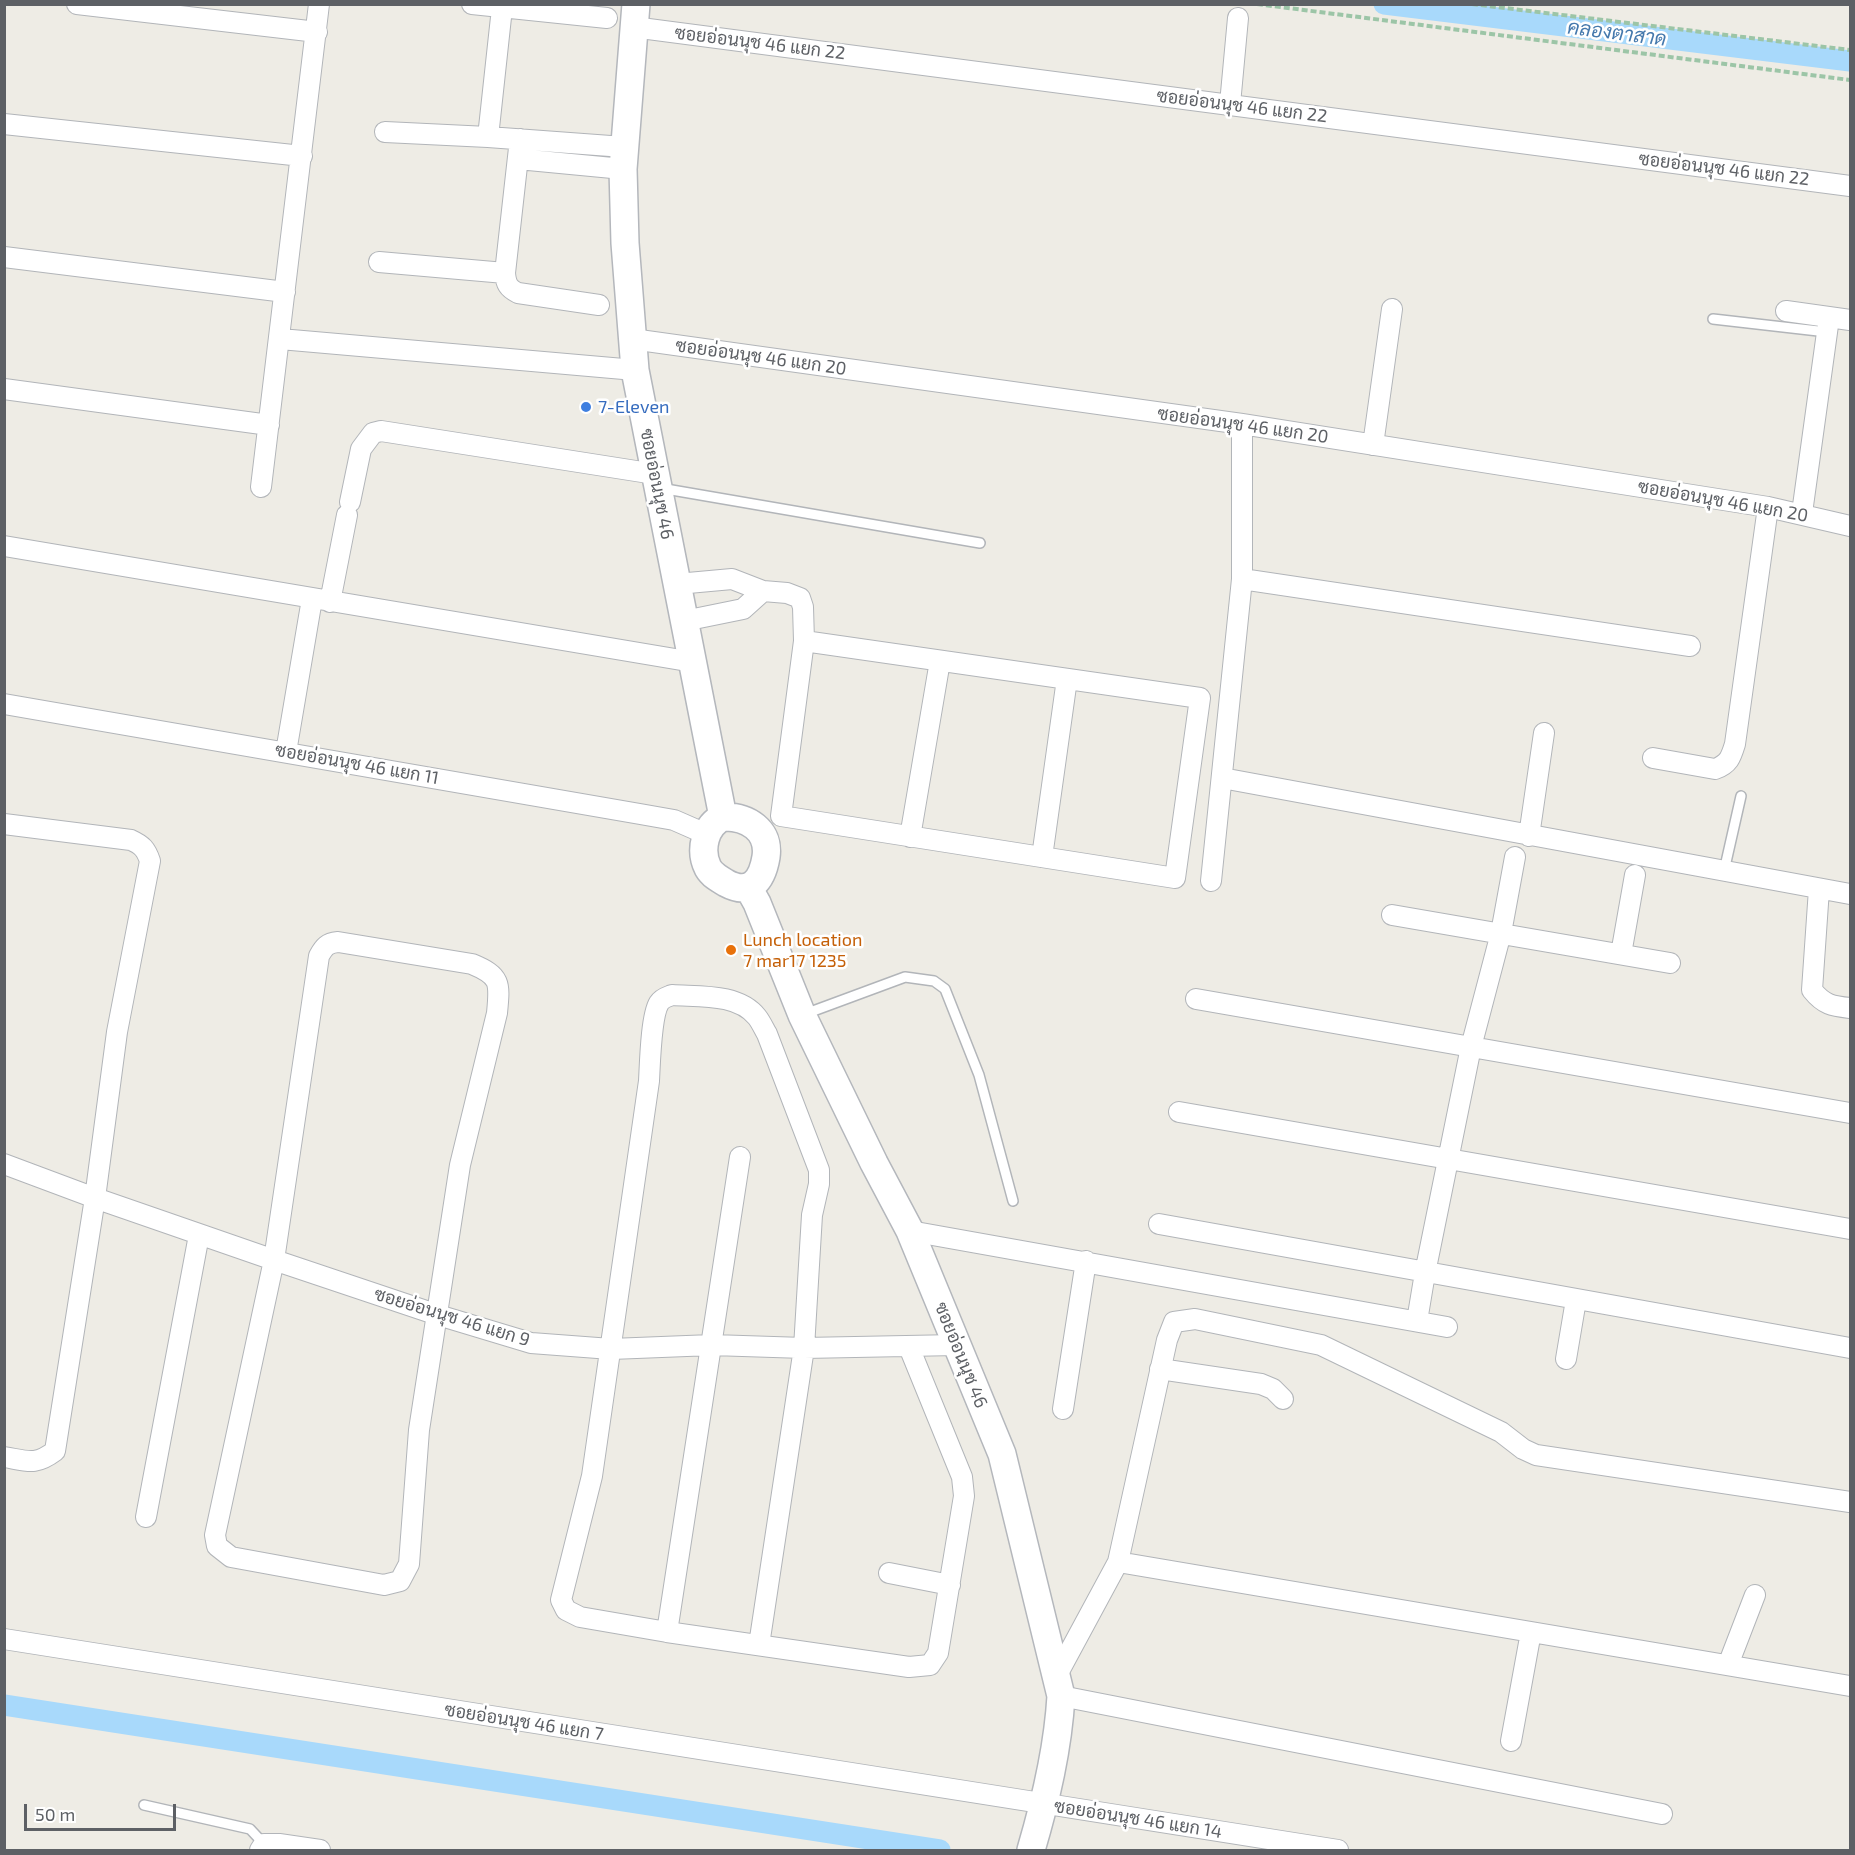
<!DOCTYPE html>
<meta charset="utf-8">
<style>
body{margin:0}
#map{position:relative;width:1855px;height:1855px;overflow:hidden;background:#eeece5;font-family:"Exo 2",sans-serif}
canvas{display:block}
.frame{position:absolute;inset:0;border:6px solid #5d6065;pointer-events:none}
.scale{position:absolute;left:24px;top:1804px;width:152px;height:27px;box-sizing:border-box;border:3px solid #5d6065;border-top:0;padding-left:8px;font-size:18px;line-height:21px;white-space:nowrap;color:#5d6065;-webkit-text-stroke:4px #fff;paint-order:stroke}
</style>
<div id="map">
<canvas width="1855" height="1855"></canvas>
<div class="frame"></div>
<div class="scale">50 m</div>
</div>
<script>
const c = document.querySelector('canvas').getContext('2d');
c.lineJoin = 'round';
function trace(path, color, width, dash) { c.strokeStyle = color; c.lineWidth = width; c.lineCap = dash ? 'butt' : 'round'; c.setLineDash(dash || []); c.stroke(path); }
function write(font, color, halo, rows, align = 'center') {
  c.font = font + ' "Exo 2",Sarabun,sans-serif'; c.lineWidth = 5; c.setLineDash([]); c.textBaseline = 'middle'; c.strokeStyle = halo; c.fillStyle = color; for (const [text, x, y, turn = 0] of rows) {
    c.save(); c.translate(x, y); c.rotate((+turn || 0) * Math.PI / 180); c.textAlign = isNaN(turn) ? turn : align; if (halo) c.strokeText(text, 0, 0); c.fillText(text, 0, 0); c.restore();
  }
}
trace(new Path2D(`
 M1384 4 1850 61
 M4 1705 940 1850`), '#a8d9fb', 21);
const lane = new Path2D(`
 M1713 319 1827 332
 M660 488 980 543
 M1724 871 1741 796
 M805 1014 905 977 934 981 945 989 979 1075 1013 1201
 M144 1805 250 1829 264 1844`);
const street = new Path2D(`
 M77 4 317 32
 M472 4 607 18
 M633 27 1850 186
 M1230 104 1238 18
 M4 124 302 156
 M385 132 488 137 624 147
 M488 137 502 8
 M520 139 505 273C506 284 508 288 518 293L599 305
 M518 159 623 169
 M4 257 285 292
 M379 262 505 273
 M1786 311 1850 320
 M280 339 635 370
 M632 339 1242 424 1768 507 1850 526
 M4 389 269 425
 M1373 445 1392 309
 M261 487 319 4
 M350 502 361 449 373 433 381 431 655 474
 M1802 513 1829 318
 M4 546 693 662
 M1242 579 1690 646
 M677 584 732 579 763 591 743 609 684 621
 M763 591 787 593 800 598 803 607 804 641 781 816 1175 878 1200 698 804 641
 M330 602 347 515
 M4 704 640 814 674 820 706 834
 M286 752 312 599
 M1653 758 1715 769C1729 764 1731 757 1735 744L1768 507
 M1222 778 1850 894
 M4 824 131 840C142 845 146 849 150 861L117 1032 95 1198 55 1451C35 1466 28 1461 4 1457
 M1529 836 1544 733
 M910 837 940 661
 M1042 857 1067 679
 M1211 881 1242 579V424
 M1819 889 1812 990C1824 1005 1832 1006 1850 1008
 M1392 915 1670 963
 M338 942 472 964C501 976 500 983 497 1013L460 1165 419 1430 409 1564 400 1581 384 1585 231 1557 217 1546 215 1535 274 1260 319 956C324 947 327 943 338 942Z
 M1621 954 1635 875
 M1196 999 1850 1113
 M1179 1112 1850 1229
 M4 1164 95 1198 274 1260 438 1315 531 1343 611 1349 712 1345 804 1348 957 1345
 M1159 1224 1850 1348
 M910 1231 1447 1327
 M1417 1321 1425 1273 1471 1047 1501 933 1515 857
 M1566 1359 1576 1300
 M1160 1369 1261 1384 1273 1389 1283 1399
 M1063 1409 1086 1261
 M146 1517 199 1235
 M1118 1562 1850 1686
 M889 1573 950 1585
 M667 1632 740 1157
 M4 1639 1338 1850
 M759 1645 804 1348 812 1215 819 1184V1170L767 1034C764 1029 761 1022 757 1017 738 993 699 997 672 995 667 997 662 998 659 1003 651 1016 650 1063 649 1081L592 1476 561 1600 566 1610 580 1617 667 1632 909 1667 930 1665 938 1653 964 1496 962 1477 909 1347
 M1728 1665 1755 1595
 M1057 1675 1118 1562 1167 1340 1174 1322 1195 1319 1321 1345 1501 1432 1523 1449 1536 1455 1850 1502
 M1061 1696 1662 1814
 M1511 1741 1531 1632
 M260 1850 264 1844H279L320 1850`);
const secondary = new Path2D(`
 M636 4 623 169 625 243 635 370 723 817
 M723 817C747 816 770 830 766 857 762 881 750 896 726 883 719 879 712 875 708 868 699 850 705 825 723 817Z
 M748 887 757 903 802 1015 874 1163 910 1231 1002 1454 1061 1696C1058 1749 1046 1799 1031 1850`);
trace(lane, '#b2b5b9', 12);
trace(street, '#b2b5b9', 22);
trace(secondary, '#b4b7bc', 30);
trace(new Path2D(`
 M1257 4 1850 80
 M1472 4 1850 50`), '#9cc5a7', 4, [6, 3]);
trace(lane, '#fff', 9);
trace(street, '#fff', 20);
trace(secondary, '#fff', 27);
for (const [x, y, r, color] of [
 [586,407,6,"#3f7fe0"],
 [731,950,6,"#e8710a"]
]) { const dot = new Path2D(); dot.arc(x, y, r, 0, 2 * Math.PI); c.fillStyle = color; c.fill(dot); trace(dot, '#fff', 2); }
write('18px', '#5d6065', '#fff', [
 ["ซอยอ่อนนุช 46 แยก 22",760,43,7],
 ["ซอยอ่อนนุช 46 แยก 22",1242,106,7],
 ["ซอยอ่อนนุช 46 แยก 22",1724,169,7],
 ["ซอยอ่อนนุช 46 แยก 20",761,357,8],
 ["ซอยอ่อนนุช 46 แยก 20",1243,425,8],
 ["ซอยอ่อนนุช 46",657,484,79],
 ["ซอยอ่อนนุช 46 แยก 20",1723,501,10],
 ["ซอยอ่อนนุช 46 แยก 11",357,764,10],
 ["ซอยอ่อนนุช 46 แยก 9",452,1317,17],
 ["ซอยอ่อนนุช 46",961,1355,68],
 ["ซอยอ่อนนุช 46 แยก 7",524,1722,9],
 ["ซอยอ่อนนุช 46 แยก 14",1138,1819,9]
]);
write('18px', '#366cbe', '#fff', [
 ["7-Eleven",598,407]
], 'left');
write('18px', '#c56008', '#fff', [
 ["Lunch location",743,940],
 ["7 mar17 1235",743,961]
], 'left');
write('italic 20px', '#4579ad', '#fff', [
 ["คลองตาสาด",1617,33,7]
]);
</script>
